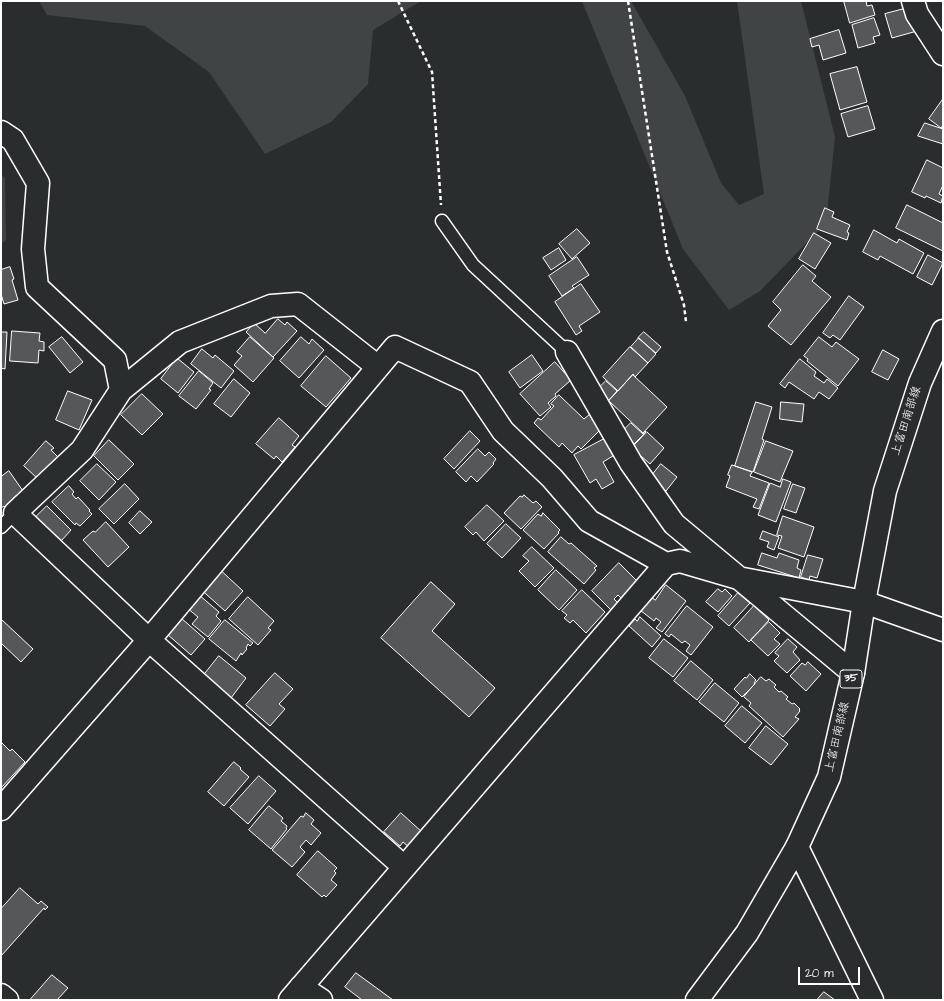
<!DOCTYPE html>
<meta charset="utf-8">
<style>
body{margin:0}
#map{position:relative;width:944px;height:1001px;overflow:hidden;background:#2a2d2e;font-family:"Architects Daughter",sans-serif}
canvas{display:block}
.frame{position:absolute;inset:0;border:2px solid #fff;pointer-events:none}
.scale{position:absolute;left:798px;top:967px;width:62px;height:18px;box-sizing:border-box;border:2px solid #fff;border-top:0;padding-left:5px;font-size:12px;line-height:14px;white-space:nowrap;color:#fff;-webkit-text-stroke:3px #2a2d2e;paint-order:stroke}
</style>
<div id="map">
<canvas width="944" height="1001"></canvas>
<div class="frame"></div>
<div class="scale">20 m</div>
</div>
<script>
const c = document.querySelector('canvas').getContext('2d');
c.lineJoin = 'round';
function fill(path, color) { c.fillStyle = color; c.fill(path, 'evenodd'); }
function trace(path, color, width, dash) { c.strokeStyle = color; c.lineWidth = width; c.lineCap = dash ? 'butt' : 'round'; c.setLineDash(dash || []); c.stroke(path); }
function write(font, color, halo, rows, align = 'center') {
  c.font = font + ' "Architects Daughter","Klee One",sans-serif'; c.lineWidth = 3; c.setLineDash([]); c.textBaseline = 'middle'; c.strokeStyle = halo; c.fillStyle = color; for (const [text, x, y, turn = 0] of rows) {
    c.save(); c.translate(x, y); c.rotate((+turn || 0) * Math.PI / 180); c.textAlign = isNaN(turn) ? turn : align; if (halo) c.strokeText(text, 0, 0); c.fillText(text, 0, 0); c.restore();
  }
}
fill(new Path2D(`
 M39 1H421L373 30 368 84 331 122 265 154 209 72 145 26 47 15Z
 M582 1H631L685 96 721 183 739 205 764 194 737 1H801L835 137 826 223 760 291 729 310 683 249Z
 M1 174 5 178 6 240 1 244Z`), '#414445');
const building = new Path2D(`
 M844 1H866L867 6 872 5 875 15 850 23Z
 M904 9 909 24 915 22 917 31 892 38 885 14Z
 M874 18 880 35 873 37 875 43 858 48 852 25Z
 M839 30 846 53 823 60 819 45 812 47 810 39Z
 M857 67 867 102 840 110 830 74Z
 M943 99V125L941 128 929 119Z
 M868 106 875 129 848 137 841 114Z
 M925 123 943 129V144L918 136Z
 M927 160 943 168V185L939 194 943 196 941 203 926 196 925 198 912 192Z
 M907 205 943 223V251L896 228Z
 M825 208 834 212 832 217 850 225 847 232 849 233 847 240 817 229Z
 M577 229 590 243 572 259 559 244Z
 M874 230 897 243 899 239 924 253 913 274 880 256 878 260 863 252Z
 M814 233 831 243 815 269 799 259Z
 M559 248 566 260 551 270 543 258Z
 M928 255 943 263 932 285 917 277Z
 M577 257 589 275 572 286 574 288 562 296 549 276Z
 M803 265 816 276 812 281 831 297 791 345 768 326 781 310 773 302Z
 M10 267 14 279 12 280 18 300 4 304 1 294V270Z
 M581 284 600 312 579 326 582 331 576 335 555 302Z
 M849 296 864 307 840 340 833 335 830 338 823 333Z
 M278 319 285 325 287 322 297 331 273 357 246 332 254 323 265 333Z
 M12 331 40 333 39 341 44 342V351L39 350 38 363 10 361Z
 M1 332H7L5 369 1 368Z
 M644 332 661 347 656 353 638 338Z
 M62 337 83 362 70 373 49 347Z
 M250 337 274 358 253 382 234 365 242 356 237 352Z
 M301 337 309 344 312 339 324 350 299 378 280 361Z
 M819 337 832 347 836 342 859 359 838 386 807 361 808 359 804 356Z
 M639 338 656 354 648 363 631 347Z
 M630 347 648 363 635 377 633 374 618 391 603 377Z
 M202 349 213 358 215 355 234 371 221 388 191 364Z
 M883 350 899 359 888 380 872 372Z
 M532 355 543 371 520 388 509 372Z
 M326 356 351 378 326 407 301 386Z
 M177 358 194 372 178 393 161 379Z
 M800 359 816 372 814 376 824 383 827 379 838 388 829 399 819 392 814 399 789 382 785 388 780 384Z
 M555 362 571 380 555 394 556 396 548 403 551 407 540 416 520 394Z
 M199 371 213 383 209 389 211 390 196 409 179 396Z
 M633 375 667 407 643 433 609 401Z
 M234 379 250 393 231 417 214 404Z
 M606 381 617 391 608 401 596 391Z
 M68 391 92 400 79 430 56 420Z
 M142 394 163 414 142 435 121 415Z
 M559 395 584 419 590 414 601 429 581 449 578 446 572 453 562 443 559 447 534 423 538 418 541 420 554 406 551 404Z
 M756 402 772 407 762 439 764 440 753 472 735 466Z
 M781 402 804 404 802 422 780 419Z
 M279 418 299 436 292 445 295 447 282 462 276 456 274 459 256 444Z
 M631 423 643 434 645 431 646 432 634 444 622 432Z
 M470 431 480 441 454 469 444 459Z
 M647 432 664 448 650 464 632 448Z
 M606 438 609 443 607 444 613 456 603 462 614 482 602 489 596 479 590 483 574 455Z
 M109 440 134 464 118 480 94 456Z
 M46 441 54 448 51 450 58 457 38 479 24 466Z
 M766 441 793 451 780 482 754 472Z
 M478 449 485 456 489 452 496 459 493 463 494 464 477 482 471 476 466 482 456 472Z
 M97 464 116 482 99 500 80 481Z
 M661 464 677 477 666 491 650 478Z
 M732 465 752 472 750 476 769 483 759 509 753 507 757 499 726 487 730 476 728 475Z
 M9 471 23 491 13 498 14 500 5 508 4 506 1 508V477Z
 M783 479 791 482 776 522 758 515 770 483 780 487Z
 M125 484 139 499 114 524 99 509Z
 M793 484 805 488 796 513 784 509Z
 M69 486 74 492 72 494 76 499 78 497 90 510 89 511 92 514 80 526 76 523 75 525 52 502Z
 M524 495 533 503 536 501 542 507 521 529 504 513 520 496 522 497Z
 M487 505 504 521 484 541 476 532 473 535 465 527Z
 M47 506 71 530 61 541 60 540 55 545 30 523Z
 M140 511 152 522 140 534 129 523Z
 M543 513 560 530 558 532 559 533 544 549 523 530 538 514 541 516Z
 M783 516 814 527 804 557 778 548 782 536 777 535Z
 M106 522 129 547 108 567 83 540 93 531 95 532Z
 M506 524 521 538 502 558 487 544Z
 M763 531 779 537 774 550 767 547 769 542 760 539Z
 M561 537 569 544 571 543 597 566 594 568 596 570 584 584 548 552Z
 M532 547 554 568 535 587 519 571 529 561 523 556Z
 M762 553 777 558 779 553 799 560 797 568 801 570 799 578 758 565Z
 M808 555 823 559 817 578 810 576 809 580 801 577Z
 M619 563 637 581 621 598 618 595 614 599 618 603 611 610 592 591Z
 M216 566 243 591 225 611 197 586Z
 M556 570 577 590 559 610 538 590Z
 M431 582 455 604 432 631 495 688 469 717 381 638Z
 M666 585 686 601 662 632 656 628 661 622 656 618 654 621 640 610 650 596 655 600Z
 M718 589 722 592 725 589 732 596 718 612 706 602Z
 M582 590 605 612 586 633 573 620 570 623 564 618 567 615 562 611Z
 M738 593 750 603 729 626 718 616Z
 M199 595 219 612 216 616 221 621 208 637 192 624 198 617 187 608Z
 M248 597 274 621 268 628 271 630 258 645 229 619Z
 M687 606 713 627 691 655 686 651 690 645 685 641 682 643 671 634 669 637 665 634Z
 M754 606 769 620 749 642 734 628Z
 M640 617 661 636 652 647 629 626 635 619 637 621Z
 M181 618 205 639 191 655 167 634Z
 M1 619 33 649 21 662 1 643Z
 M225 620 253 643 250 646 248 644 246 648 247 649 242 655 241 653 236 661 209 639Z
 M769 622 780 633 774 639 780 644 768 656 751 640Z
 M664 639 688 658 673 677 649 658Z
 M788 639 797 647 793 652 800 660 787 673 774 661 779 656 775 653Z
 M219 656 246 678 231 698 204 675Z
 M691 661 713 680 697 700 674 681Z
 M808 662 821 674 806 691 790 676 802 663 805 665Z
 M275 673 293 689 279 704 285 709 270 726 246 705Z
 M750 674 756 680 754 683 755 684 742 697 734 689 745 677 746 678Z
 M761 677 766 681 769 679 776 685 774 687 779 692 781 691 788 697 786 699 792 704 794 703 800 709 799 710 800 711 795 717 799 719 783 737 749 706 751 703 744 697Z
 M715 683 739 703 724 722 699 702Z
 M742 706 762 723 745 743 725 726Z
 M766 726 788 744 771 765 749 748Z
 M2 743 10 751 12 749 25 762 1 788V745Z
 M234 762 241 768 240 769 249 777 224 806 208 792Z
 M259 776 276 791 248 824 230 808Z
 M269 806 283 818 281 821 287 826 286 828 287 829 271 849 249 830Z
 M306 813 314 820 311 824 321 833 311 845 306 840 300 847 305 852 292 867 272 850 301 816 303 817Z
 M401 813 423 833 410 848 403 842 400 846 384 832Z
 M318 851 337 868 334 871 336 873 331 880 337 885 326 897 324 895 322 897 297 875Z
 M20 888 38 904 41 901 48 907 45 910 44 908 1 956V909Z
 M356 973 393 1000H362L345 987Z
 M52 975 68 988 57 1000H30Z
 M824 992 835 1000H817Z`);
fill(building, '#555758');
trace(building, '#fff', 1);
const service = new Path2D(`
 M442 221 473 265 567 352
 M1 527 15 513`);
const minor = new Path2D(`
 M913 1 917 14 943 54
 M1 132 13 140 38 183 33 249 37 287 115 360 121 390
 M567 352 631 463 674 524 853 673
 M378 367 298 304 271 306 180 342 121 390 82 450 15 513 149 640 404 867
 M1 809 149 640 395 347 470 382 503 431 552 478 589 521 666 564
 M797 847 872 1000
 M1 995 7 1000
 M290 1000 666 564 680 561 738 578 864 602 943 630`);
const tertiary = new Path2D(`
 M301 987 321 1000`);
const primary = new Path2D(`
 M697 1000 747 933 797 847 829 777 853 673 864 602 885 491 920 383 943 331`);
trace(service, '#fff', 15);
trace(minor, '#fff', 25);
trace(tertiary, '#fff', 25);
trace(primary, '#fff', 25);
trace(new Path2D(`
 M398 1 432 72 441 205
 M628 1 667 252 684 305 686 322`), '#fff', 2.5, [4, 3]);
trace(service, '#2a2d2e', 12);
trace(minor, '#2a2d2e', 22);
trace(tertiary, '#2a2d2e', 22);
trace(primary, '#2a2d2e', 22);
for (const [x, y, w] of [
 [851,679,22]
]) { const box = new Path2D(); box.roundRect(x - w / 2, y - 9, w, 18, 3); c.fillStyle = '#2a2d2e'; c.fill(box); trace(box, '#fff', 1); }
write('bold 11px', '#fff', null, [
 ["35",851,679]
]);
write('12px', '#fff', '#2a2d2e', [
 ["上富田南部線",907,421,-72],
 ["上富田南部線",838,737,-77]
]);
</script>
